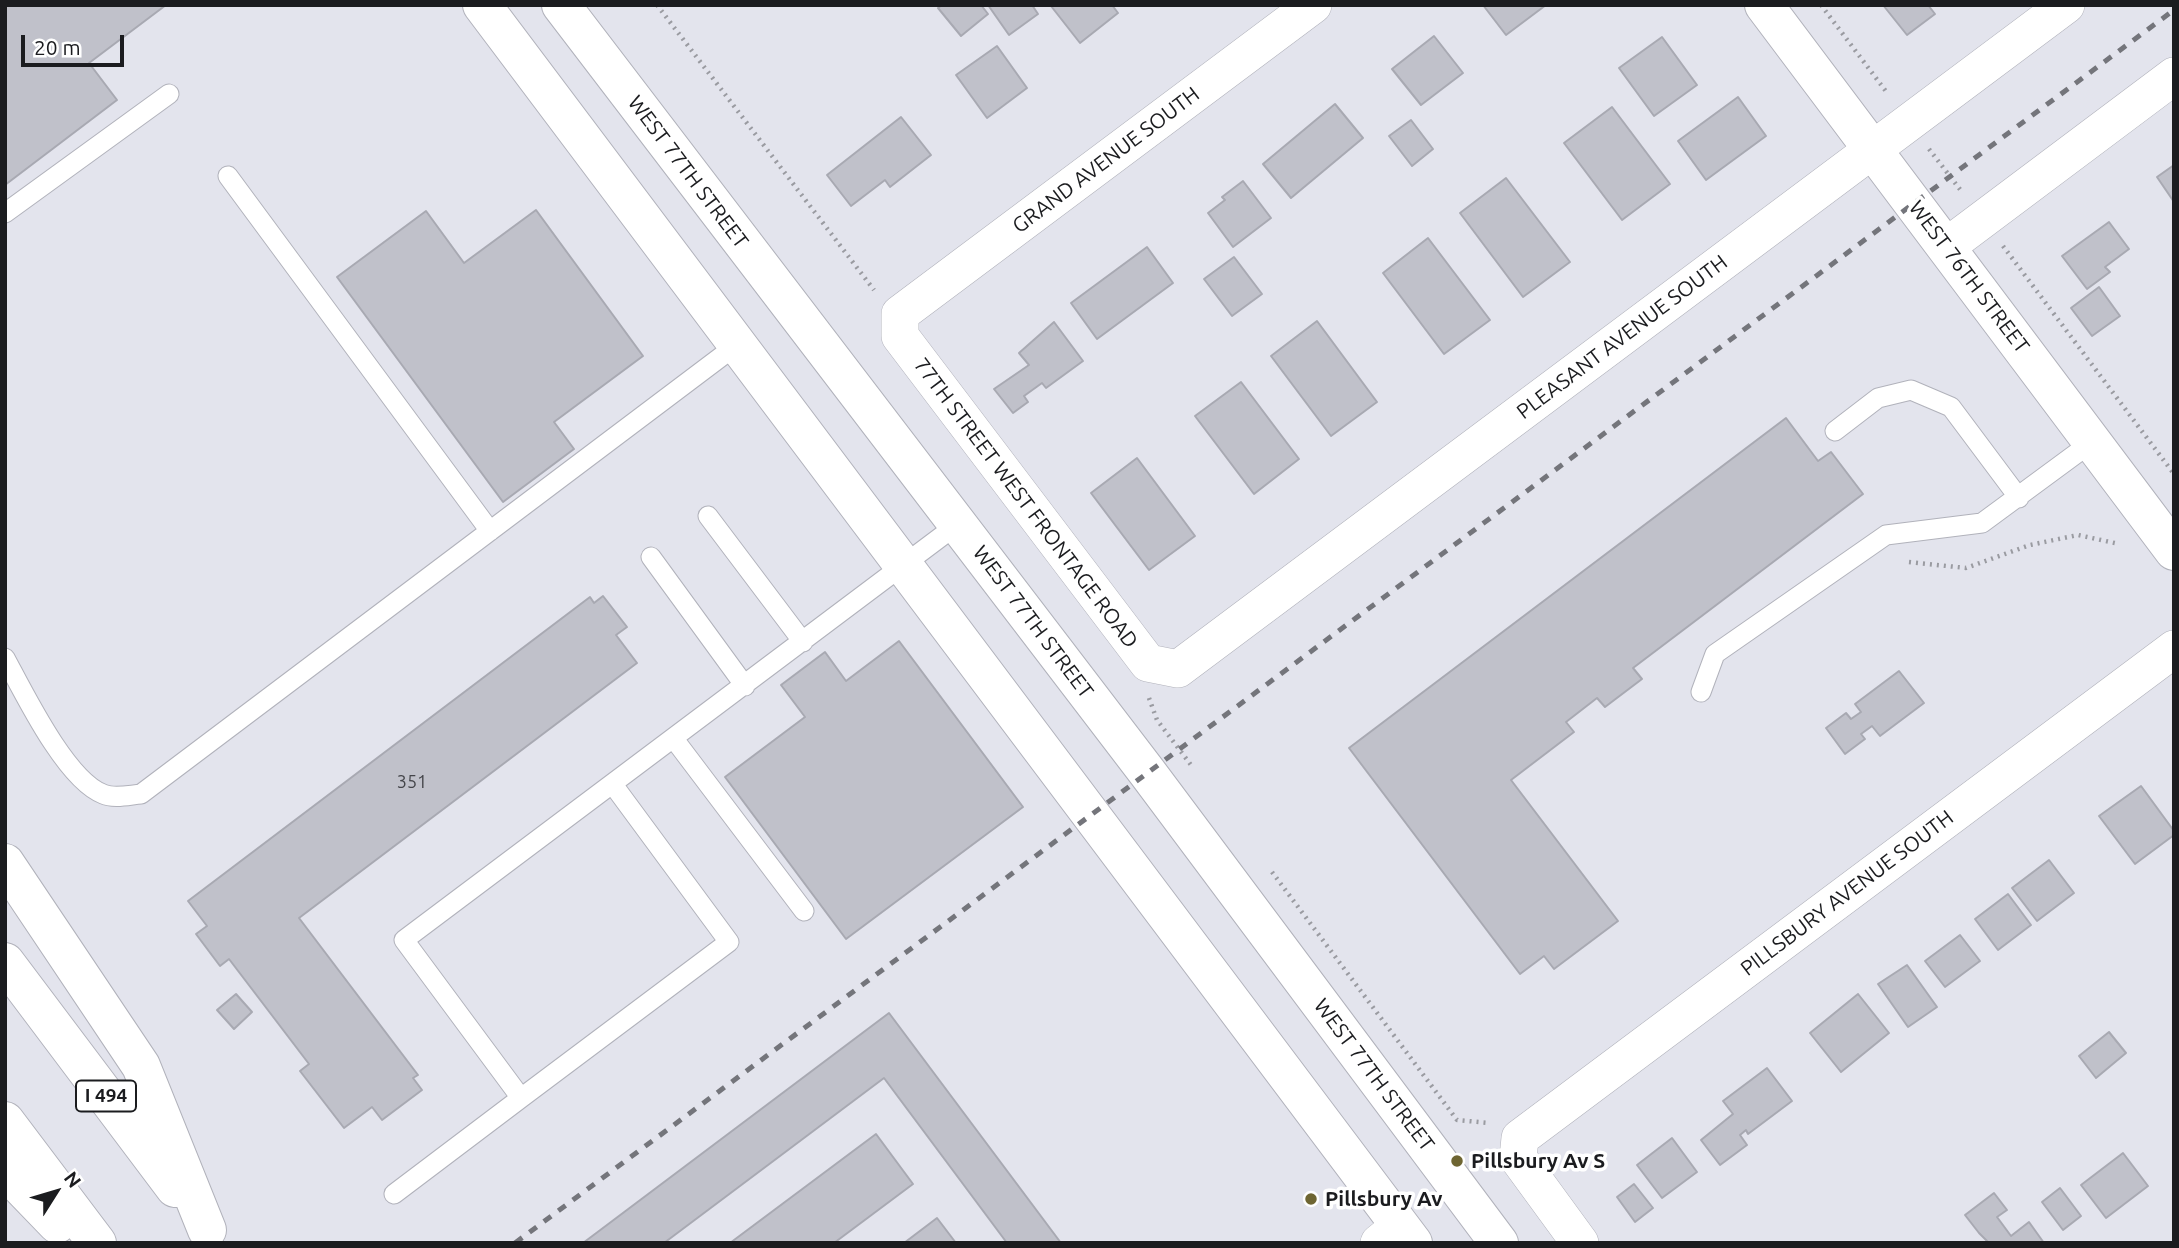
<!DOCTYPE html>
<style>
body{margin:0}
#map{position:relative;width:2179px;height:1248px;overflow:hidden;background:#e3e4ed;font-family:Ubuntu,sans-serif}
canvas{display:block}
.frame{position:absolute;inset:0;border:7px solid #1b1c1f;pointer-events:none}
.north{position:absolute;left:21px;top:1157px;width:70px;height:70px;-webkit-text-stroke:5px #fff;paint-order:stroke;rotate:53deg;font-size:19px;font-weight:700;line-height:28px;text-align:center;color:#1b1c1f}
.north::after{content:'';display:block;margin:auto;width:24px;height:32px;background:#1b1c1f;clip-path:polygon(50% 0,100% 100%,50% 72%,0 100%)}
.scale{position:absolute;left:21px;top:35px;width:103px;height:32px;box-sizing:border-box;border:4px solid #1b1c1f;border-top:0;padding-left:9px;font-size:21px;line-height:24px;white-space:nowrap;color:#1b1c1f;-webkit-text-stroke:5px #fff;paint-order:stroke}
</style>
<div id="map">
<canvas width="2179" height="1248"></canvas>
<div class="frame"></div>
<div class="north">N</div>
<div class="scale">20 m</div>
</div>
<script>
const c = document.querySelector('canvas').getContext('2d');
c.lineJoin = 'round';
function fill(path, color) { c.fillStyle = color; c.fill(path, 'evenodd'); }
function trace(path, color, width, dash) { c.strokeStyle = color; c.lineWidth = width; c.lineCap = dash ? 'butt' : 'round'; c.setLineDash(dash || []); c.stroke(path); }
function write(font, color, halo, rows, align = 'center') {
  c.font = font + ' Ubuntu,sans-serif'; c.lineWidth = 7; c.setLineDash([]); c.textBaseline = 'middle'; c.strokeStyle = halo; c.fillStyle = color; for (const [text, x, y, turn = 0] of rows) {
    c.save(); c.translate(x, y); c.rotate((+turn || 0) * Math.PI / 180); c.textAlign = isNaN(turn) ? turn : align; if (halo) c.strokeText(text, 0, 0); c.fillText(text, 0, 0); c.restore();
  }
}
const building = new Path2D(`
 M5 5H166L89 63 117 100 5 185Z
 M942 5H981L988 14 961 36 938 8Z
 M988 5H1032L1038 14 1009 35Z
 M1112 5 1118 13 1080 43 1051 6Z
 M1483 5H1546L1506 35Z
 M1883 5H1928L1935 14 1907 35Z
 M1434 36 1463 73 1421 105 1392 69Z
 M1662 37 1697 85 1654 116 1619 68Z
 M997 46 1027 88 987 118 956 75Z
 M1738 97 1766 136 1706 180 1678 141Z
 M1335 104 1363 138 1291 198 1263 164Z
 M1612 107 1670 184 1622 220 1564 143Z
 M901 117 931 155 890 187 885 180 851 206 827 175Z
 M1411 120 1433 149 1412 166 1389 136Z
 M2174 165V202L2157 177Z
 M1506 178 1570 262 1523 297 1460 213Z
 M1243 181 1271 218 1233 247 1208 213 1225 200 1222 197Z
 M536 210 643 356 554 422 574 449 503 502 337 277 426 211 464 263Z
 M2109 222 2129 249 2105 267 2110 272 2087 289 2062 256Z
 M1428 238 1490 320 1444 354 1383 273Z
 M1147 247 1173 283 1097 339 1071 303Z
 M1234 257 1262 294 1232 316 1204 279Z
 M2099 287 2120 316 2092 336 2071 308Z
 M1317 321 1377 402 1331 436 1271 356Z
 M1054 322 1083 361 1046 388 1042 383 1024 396 1028 402 1013 413 994 389 1029 365 1019 353Z
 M1241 382 1299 459 1254 494 1195 416Z
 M1786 418 1818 461 1831 452 1863 494 1633 668 1642 679 1605 707 1597 698 1566 722 1574 732 1511 780 1618 921 1554 969 1544 956 1520 974 1349 748Z
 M1137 458 1195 536 1149 570 1091 493Z
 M603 596 627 627 616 635 637 663 299 918 418 1075 413 1078 422 1090 382 1120 372 1107 344 1128 300 1071 309 1064 229 959 220 966 196 934 207 926 188 901 590 597 594 603Z
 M899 641 1023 807 846 939 725 777 805 717 781 685 825 652 846 681Z
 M1899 671 1924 703 1880 736 1872 726 1861 734 1865 739 1845 754 1826 728 1846 713 1851 719 1861 712 1855 704Z
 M2141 786 2174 831V835L2135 864 2099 816Z
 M2049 860 2074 893 2037 921 2012 888Z
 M2008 894 2031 925 1998 950 1975 919Z
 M1960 935 1980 961 1945 987 1925 961Z
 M1907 965 1937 1007 1908 1027 1878 984Z
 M236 994 252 1012 234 1029 217 1010Z
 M1858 994 1889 1033 1841 1072 1810 1033Z
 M889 1013 1061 1243H1007L884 1078 664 1243H583Z
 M2109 1032 2126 1053 2096 1078 2079 1056Z
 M1767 1068 1792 1101 1748 1134 1746 1130 1740 1135 1747 1145 1720 1165 1701 1140 1733 1114 1723 1101Z
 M876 1134 913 1184 834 1243H730Z
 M1672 1138 1697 1172 1662 1198 1637 1165Z
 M2123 1153 2148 1186 2106 1218 2081 1185Z
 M1634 1184 1653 1208 1635 1222 1617 1197Z
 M2060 1188 2081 1216 2063 1230 2042 1202Z
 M1994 1193 2007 1210 1997 1217 2011 1236 2029 1222 2044 1243H1989L1979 1233 1965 1215Z
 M937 1218 956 1243H904Z`);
fill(building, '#c0c1ca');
trace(building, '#a8a9b2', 2);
const service = new Path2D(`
 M228 176 490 531
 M5 213 169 94
 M1835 431 1878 398 1911 390 1951 407 2019 498
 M708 516 803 642
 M651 557 745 686
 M5 658C24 693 66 780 103 794 114 799 129 795 141 794L738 344
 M1701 692 1715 654 1886 535 1982 523 2092 442
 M674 739 804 911
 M614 786 729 942 521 1098 404 940 958 524
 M394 1194 521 1098`);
const minor = new Path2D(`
 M1313 5 900 314V336L1148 663 1178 669 2066 5
 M1946 247 2174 76
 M1379 1243 1400 1226
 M1580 1243 1518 1158 1520 1138 2174 649`);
const tertiary = new Path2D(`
 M482 5 1413 1243
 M561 5 1147 772 1499 1243
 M1764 5 2174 551`);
const motorway = new Path2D(`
 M5 863 141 1066 207 1230
 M5 962 175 1188
 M5 1121 97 1243
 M5 1170 57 1224`);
trace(service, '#b1b2bb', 21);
trace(minor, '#b1b2bb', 38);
trace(tertiary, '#b1b2bb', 40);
trace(motorway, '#b1b2bb', 40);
trace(new Path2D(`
 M657 5 874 290
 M1821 5 1888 94
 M1929 149 1962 192
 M2003 246 2174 474
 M1909 562 1966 568 2030 545 2078 535 2119 544
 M1149 698 1157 720 1191 765
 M1272 872 1457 1120 1489 1123`), '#9a9ba1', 4.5, [2, 5]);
trace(service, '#fff', 19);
trace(minor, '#fff', 37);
trace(tertiary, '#fff', 38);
trace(motorway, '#fff', 38);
trace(new Path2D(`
 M515 1243 2174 10`), '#74757b', 5, [9, 9]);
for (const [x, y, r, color] of [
 [1457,1161,7,"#6e6532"],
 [1311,1199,7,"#6e6532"]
]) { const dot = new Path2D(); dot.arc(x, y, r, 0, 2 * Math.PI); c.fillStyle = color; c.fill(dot); trace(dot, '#fff', 2.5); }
write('18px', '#44454a', null, [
 ["351",412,782]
]);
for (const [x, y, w] of [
 [106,1096,60]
]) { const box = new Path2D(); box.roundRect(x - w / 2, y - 15.5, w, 31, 5); c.fillStyle = '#fff'; c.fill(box); trace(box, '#1b1c1f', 2); }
write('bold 19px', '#1b1c1f', null, [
 ["I 494",106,1096]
]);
write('21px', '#1b1c1f', '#fff', [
 ["GRAND AVENUE SOUTH",1106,160,-37],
 ["WEST 77TH STREET",688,172,53],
 ["WEST 76TH STREET",1969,277,53],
 ["PLEASANT AVENUE SOUTH",1622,337,-37],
 ["77TH STREET WEST FRONTAGE ROAD",1026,503,53],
 ["WEST 77TH STREET",1033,622,53],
 ["PILLSBURY AVENUE SOUTH",1847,893,-37],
 ["WEST 77TH STREET",1374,1075,53]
]);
write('bold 21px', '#1b1c1f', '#fff', [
 ["Pillsbury Av S",1471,1161],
 ["Pillsbury Av",1325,1199]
], 'left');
</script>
